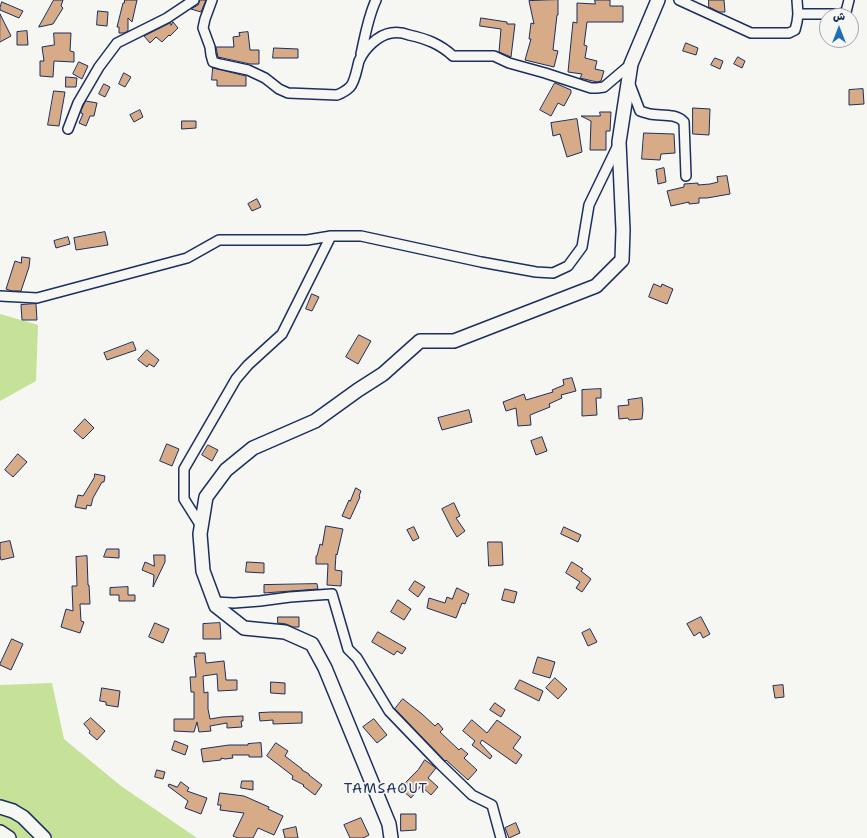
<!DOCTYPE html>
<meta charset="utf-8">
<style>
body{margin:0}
#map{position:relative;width:867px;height:838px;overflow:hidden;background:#f6f6f2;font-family:"Shantell Sans","Playpen Sans Arabic",sans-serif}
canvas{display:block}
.north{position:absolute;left:819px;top:8px;width:40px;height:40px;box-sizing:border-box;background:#f6f6f2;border:1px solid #9ea6b7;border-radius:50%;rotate:0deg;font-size:11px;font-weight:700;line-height:16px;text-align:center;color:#1b2f5e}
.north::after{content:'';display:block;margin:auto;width:14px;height:18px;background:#1f6fb2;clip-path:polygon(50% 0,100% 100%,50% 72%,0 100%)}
</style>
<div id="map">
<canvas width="867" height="838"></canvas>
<div class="north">ش</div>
</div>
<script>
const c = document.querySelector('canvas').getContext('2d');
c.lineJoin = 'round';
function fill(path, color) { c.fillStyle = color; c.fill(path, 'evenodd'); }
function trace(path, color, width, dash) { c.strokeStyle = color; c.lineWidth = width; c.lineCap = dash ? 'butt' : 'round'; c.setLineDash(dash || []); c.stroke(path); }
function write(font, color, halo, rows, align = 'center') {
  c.font = font + ' "Shantell Sans",sans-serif'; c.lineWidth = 3.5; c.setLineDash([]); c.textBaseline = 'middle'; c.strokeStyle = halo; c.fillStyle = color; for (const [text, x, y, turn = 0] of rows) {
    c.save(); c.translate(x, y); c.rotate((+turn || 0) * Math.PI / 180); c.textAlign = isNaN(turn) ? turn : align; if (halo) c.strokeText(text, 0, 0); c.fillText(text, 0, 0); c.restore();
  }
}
fill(new Path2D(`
 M0 314 38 325 36 381 0 401Z
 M52 683 64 739 121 786 197 838H0V685Z`), '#c6e198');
const building = new Path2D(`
 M54 0H63L61 6 63 8 53 24 39 27Z
 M125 0H137L132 22 128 18V31L124 33H119V27H117L123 3H124Z
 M200 0H206L201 12 191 9 198 5Z
 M558 0V15H557L553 50 558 51 554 67 525 60 531 39H529L531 23 534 24 529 1Z
 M595 0H610V6H623V22H587L584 45 587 46 585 58 597 61 595 69 604 71 601 81 597 82 580 78 582 74 568 72 573 22 577 23V3L595 4Z
 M709 0H724L725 12H719L709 7Z
 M2 2 23 11 19 18 0 10V8Z
 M98 11 108 12 107 26 97 25Z
 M0 14 11 36 0 42Z
 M481 18 507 22V24H515L511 57 499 52 501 29 480 26Z
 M173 22 178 28 170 36 169 35 162 42 156 37 150 43 144 36 170 23 171 25Z
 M27 31 28 45H17V32Z
 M248 32 250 50H259V64H250L218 57 216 47H234L233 37 240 36 239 33Z
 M54 33H71L70 51 74 52V62L54 61 53 77 40 76V61H44L42 47 54 45Z
 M686 43 698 48 696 55 683 51Z
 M274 48 298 49V58H273Z
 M738 57 745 61 742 68 734 64Z
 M715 58 723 61 720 69 711 65Z
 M79 62 88 66 82 79 73 74Z
 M213 68 246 76V86H217V80H212Z
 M124 73 131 77 125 87 119 84Z
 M66 77 77 78 76 87H66Z
 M555 83 571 90V93L564 106 558 103 551 116 540 110Z
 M104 84 110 87 105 97 99 94Z
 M863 89 864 104 849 105V90Z
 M54 91 65 92 59 126 48 125Z
 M86 101 97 103 94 116H90L86 126 79 123 83 114 81 113V111Z
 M693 108 710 109 709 135 693 134Z
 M140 110 143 117 134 122 130 115Z
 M600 112H611L610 131H606V150H590L591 121 581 116H600Z
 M577 119 582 152 567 157 560 134 553 136 551 123Z
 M182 121H196V128L182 129Z
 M644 133 674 134 675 153 661 154 660 160 642 159Z
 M664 168 666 182 658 184 656 170Z
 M727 176 730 194 707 198H699V203L689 204V202L671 206 667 191 684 187V184L698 183V185L710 184 718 182 717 177Z
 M257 199 261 207 252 211 248 204Z
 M105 232 108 245 76 250 74 238Z
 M68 237 70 244 56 248 54 241Z
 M22 257 30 258 29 267 21 291H12L6 289 15 261 21 263Z
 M654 284 661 287 662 284 673 289 667 304 649 297Z
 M312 294 319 297 312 311 306 309Z
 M36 304 37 320H22L21 305Z
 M359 335 371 341 358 364 346 357Z
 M133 342 136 350 107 360 104 353Z
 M147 350 159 360 154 367 149 364 147 367 138 360Z
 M572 378 576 391 561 395 562 398 549 404 550 407 530 415 531 425 518 426 516 408 506 411 503 402 524 394 526 400 553 392 552 390 564 385 563 380Z
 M601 389V398H596L597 415 582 416V390Z
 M642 398 643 410 642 419 629 420 628 418 619 419 618 406 629 405 628 400Z
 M469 410 472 422 442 430 438 418Z
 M85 419 94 428 83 439 74 431Z
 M542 437 547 451 536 455 531 441Z
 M167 444 179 449 172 466 160 461Z
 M208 445 218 450 212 461 202 455Z
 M18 454 27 462 13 477 5 470Z
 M95 474 105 476 104 482H102L93 498 91 506 87 505 86 509 75 507 78 495 83 496 94 478Z
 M356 488 361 491 359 496 360 497 350 519 342 516 349 500 350 501Z
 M454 503 460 516 456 518 465 531 457 537 452 529 442 509Z
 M326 526 343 529 337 555 336 554 335 570 342 571 341 586 327 585 328 564H316V556H317L320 544 322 545Z
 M414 527 419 538 413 541 407 530Z
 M564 527 581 535 578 542 561 534Z
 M10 541 14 557 1 560 0 556V543Z
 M488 542H502L503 565 489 566Z
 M107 549H119V558L104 557Z
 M154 555H165V562L153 587 154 575 142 570 145 562 154 566Z
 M87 556 88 585H89L90 604H80L81 621 84 622 80 633 61 627 66 609 73 611 72 586H77L76 557Z
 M247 562 264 563V573L246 572Z
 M572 562 583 569 581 571 591 579 582 592 576 588 580 582 566 573Z
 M415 581 425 587 418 597 409 590Z
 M317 584 318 589 264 593V585Z
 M128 587V595H135V601H119V595H110V588Z
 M457 588 469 594 465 604 462 603 456 618 427 608 429 598 445 603 447 597 452 599Z
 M505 589 517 592 514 603 502 600Z
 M398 600 411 609 404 620 391 612Z
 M278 617H299V627H293L286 624 278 623Z
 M701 617 710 634 703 638 700 632 694 636 687 624Z
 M155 623 169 629 163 643 149 637Z
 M220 623 221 639H203V624Z
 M590 629 597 642 588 646 582 633Z
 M378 632 406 648 402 654 397 651 394 655 372 642Z
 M12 639 23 644 11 670 0 665V664Z
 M196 653H205L206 663 224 661 226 680H237V690L218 691 217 674 203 676 204 693 208 692V709L210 719 222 717 243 716V721H241L242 727 227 728V723L210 726 211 731 199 732 197 722 194 732 174 731V719H194V692H191L190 677H196L194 656 196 657Z
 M538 657 555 662 550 678 533 673Z
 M555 678 567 689 558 699 546 688Z
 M520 680 543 691 539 701 515 689Z
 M271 682 285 683V694L271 693Z
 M783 685 784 697 775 698 773 686Z
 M102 688 120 691 118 707 106 705V702L100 701Z
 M403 699 422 714 435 726 438 723 443 729 440 732 459 750 461 748 468 754 464 758 477 770 468 780 446 760 445 761 444 760 395 709Z
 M495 703 505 710 501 717 490 710Z
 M272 712H302V723L273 724V720L260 721 259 713Z
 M91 718 105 731 97 740 89 733 90 731 84 724Z
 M374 719 387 735 377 743 363 727Z
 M472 720 487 733 497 720 521 737 513 748 522 755 516 764 482 740 480 743 492 756 490 759 472 745 475 741 463 731Z
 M175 741 188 746 185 755 172 750Z
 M261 743 262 757H249V755H232L233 758 225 759 221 758V760L203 762 201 749 229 745H248V744Z
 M276 743 288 751 285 756 302 769V770L309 774V775L322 785 315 795 303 786 304 785 292 779 293 776 267 756Z
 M425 760 436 768 428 778 438 787 431 795 421 786 411 798 400 788 418 770Z
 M157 770 165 772 163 779 155 777Z
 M242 781H253V790L241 788Z
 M181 782 189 788 187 791 207 798 201 814 185 808 188 801 168 786 169 784 177 787Z
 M220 793 244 796 269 807 268 809 283 816 274 835 258 828 253 838H238L233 836 244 813 220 810 221 805H218Z
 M401 814H416V830L401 831Z
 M361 818 369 835 363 838H350L344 825Z
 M516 823 520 833 509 838 505 828Z
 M296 827 298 838H285L283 830Z`);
fill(building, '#d7ab88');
trace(building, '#1b2f5e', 1);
const minor = new Path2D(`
 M212 0 205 19 203 28 210 47 211 55 213 62 220 64 248 70 265 78 279 89 288 93 337 95C342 93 346 91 350 87 355 82 357 68 359 61 364 49 378 35 391 33 397 32 404 33 409 35 427 39 440 44 453 56H494L509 63 545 73 591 88H597L604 87 631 64
 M679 0 751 33H789L795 30 797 22 798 14
 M797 0 798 14H840L846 12 849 0
 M361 54C365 36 368 17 376 0
 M629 82 640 111C643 112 646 113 650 114 661 116 676 113 684 122L686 176
 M68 129 78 103 99 67 117 43 167 18 194 0
 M0 296 37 298 187 258 219 240H307L331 236H361L481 262 536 272 553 273 568 266 582 247 589 205 618 145
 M201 526 184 499V469L236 379 248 365 282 334 331 236
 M215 602 234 603 260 601 290 597 332 594 348 649 357 658 389 711 440 764 472 795 492 805 501 838`);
const secondary = new Path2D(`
 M0 807 13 811 23 817 44 838
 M0 832 9 838
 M391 838 389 824 325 668 312 644 285 632 244 628 216 606 203 571 200 534 206 497 226 470 253 448 315 421 358 390 383 374 420 341H454L596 286 622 260 623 230 619 142 631 64 658 0`);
trace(minor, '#1b2f5e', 12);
trace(secondary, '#1b2f5e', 16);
trace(minor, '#f6f6f2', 9);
trace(secondary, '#f6f6f2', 13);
c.letterSpacing = '1px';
write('14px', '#1b2f5e', '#f6f6f2', [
 ["TAMSAOUT",386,789]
]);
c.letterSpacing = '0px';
</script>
